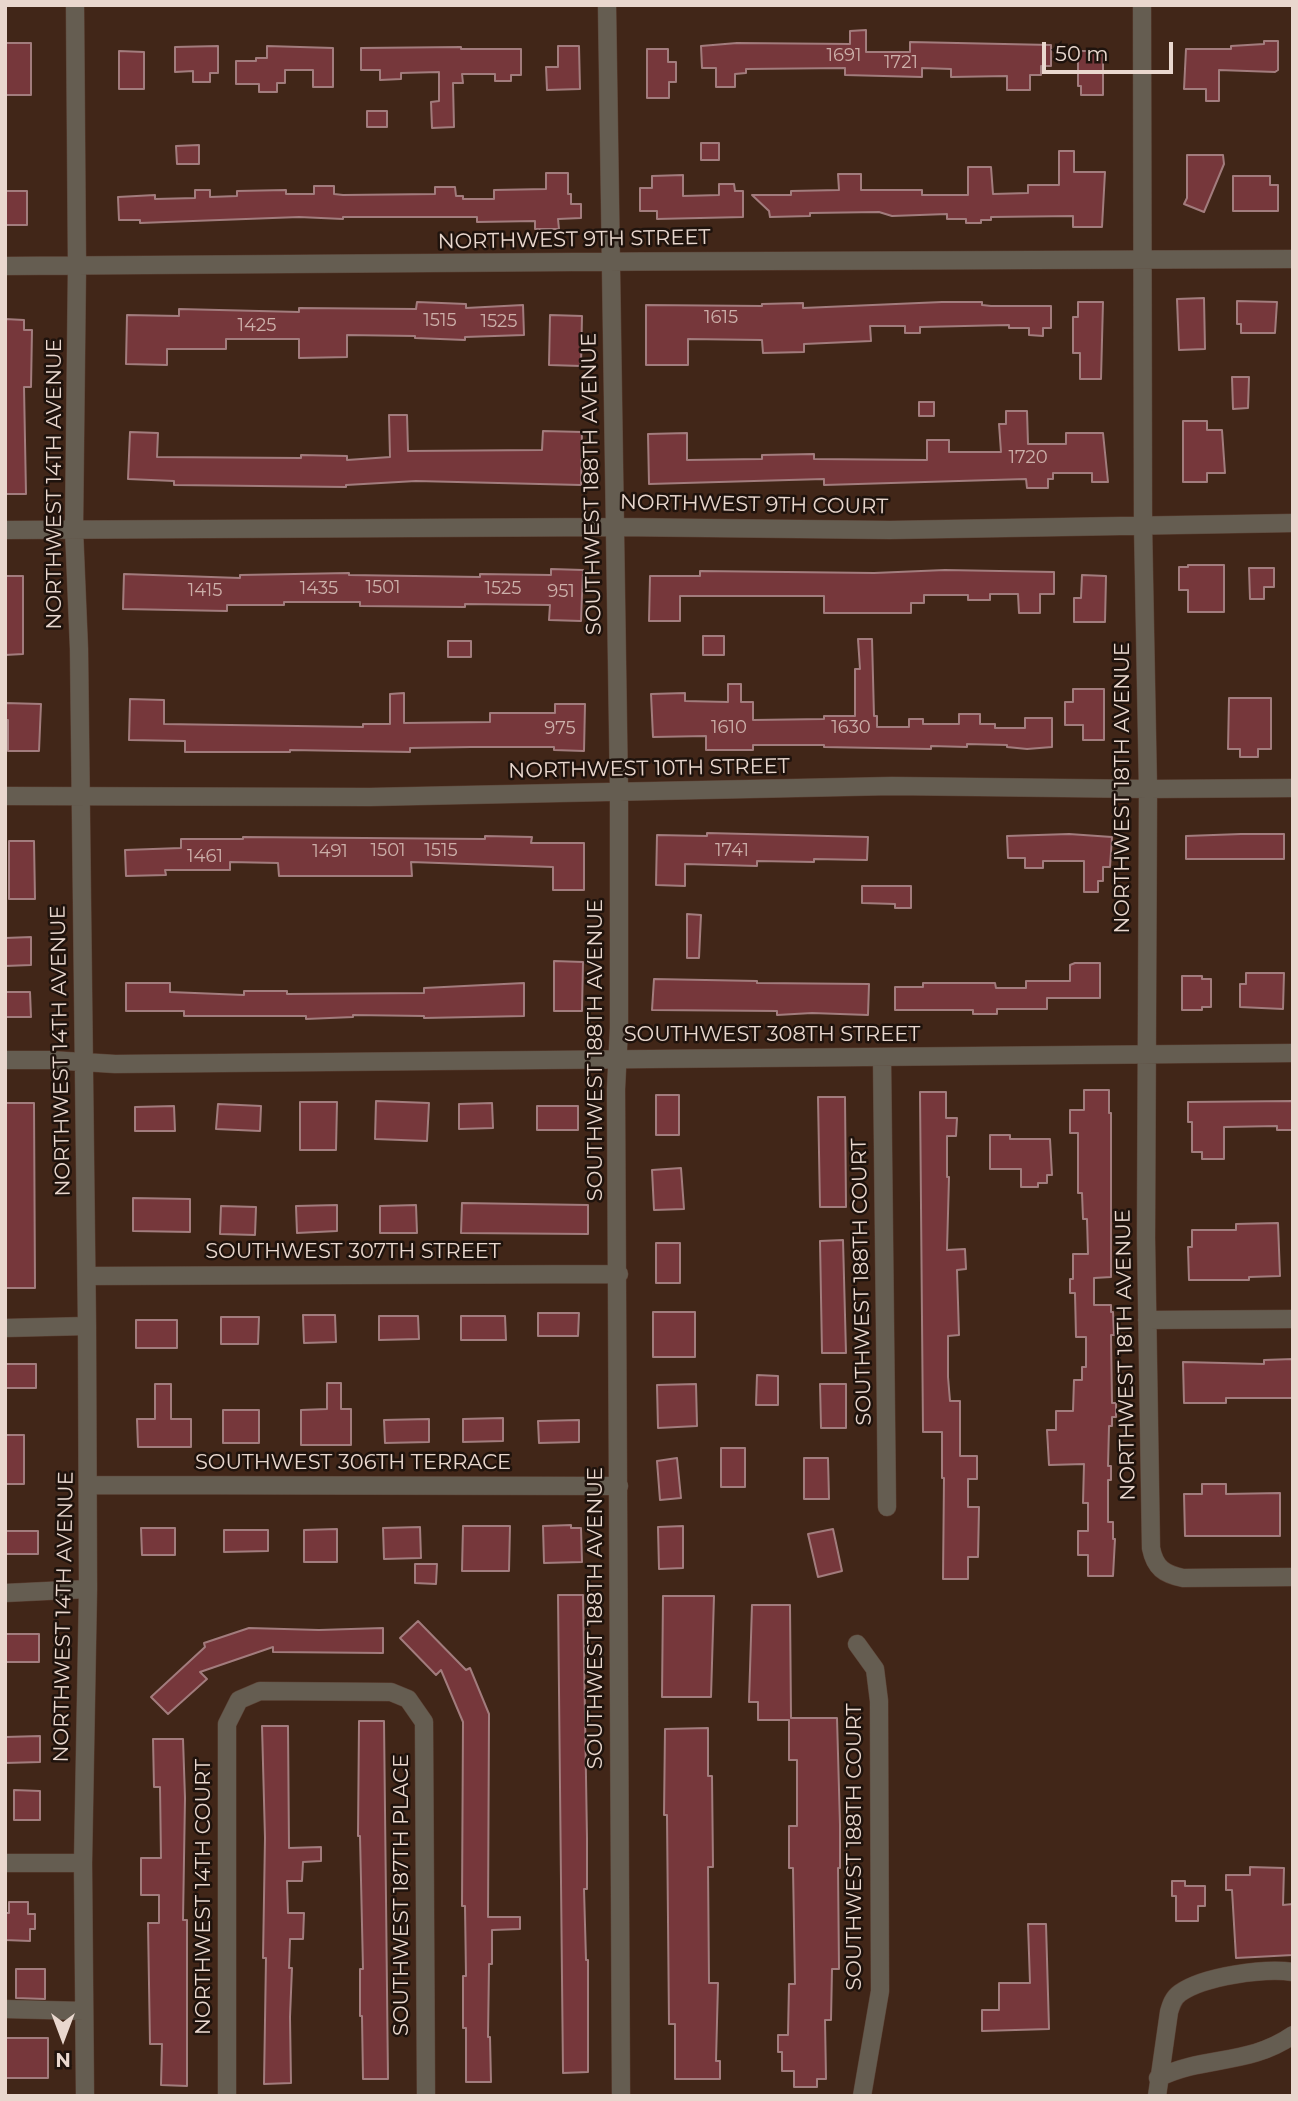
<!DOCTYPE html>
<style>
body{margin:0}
#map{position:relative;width:1298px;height:2101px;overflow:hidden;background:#412618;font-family:Montserrat,sans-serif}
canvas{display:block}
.frame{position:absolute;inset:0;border:7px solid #e9d7ce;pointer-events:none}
.north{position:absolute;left:28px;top:2003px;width:70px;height:70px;-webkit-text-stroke:5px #1f130d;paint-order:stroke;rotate:180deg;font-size:19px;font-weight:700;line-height:28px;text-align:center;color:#e9d7ce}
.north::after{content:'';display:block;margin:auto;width:24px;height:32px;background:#e9d7ce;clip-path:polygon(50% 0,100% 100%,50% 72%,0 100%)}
.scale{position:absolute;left:1042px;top:42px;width:131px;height:32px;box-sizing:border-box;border:4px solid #e9d7ce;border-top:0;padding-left:9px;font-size:21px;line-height:24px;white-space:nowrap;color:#e9d7ce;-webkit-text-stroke:5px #1f130d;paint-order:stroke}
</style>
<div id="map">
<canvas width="1298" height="2101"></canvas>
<div class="frame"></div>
<div class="north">N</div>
<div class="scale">50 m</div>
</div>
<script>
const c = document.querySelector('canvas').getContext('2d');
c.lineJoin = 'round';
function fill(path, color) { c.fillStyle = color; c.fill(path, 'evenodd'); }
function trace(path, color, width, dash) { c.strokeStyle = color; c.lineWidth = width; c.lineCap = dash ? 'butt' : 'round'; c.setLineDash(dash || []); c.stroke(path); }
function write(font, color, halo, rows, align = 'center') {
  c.font = font + ' Montserrat,sans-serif'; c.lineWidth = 5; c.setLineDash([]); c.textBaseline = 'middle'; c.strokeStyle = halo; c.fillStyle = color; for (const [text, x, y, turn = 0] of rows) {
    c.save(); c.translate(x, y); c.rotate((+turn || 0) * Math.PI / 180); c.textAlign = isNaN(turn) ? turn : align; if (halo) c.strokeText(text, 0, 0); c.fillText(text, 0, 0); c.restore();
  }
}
const building = new Path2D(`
 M866 30V52H910V42L1051 45V66H1041V75H1030V90H1007V76L951 77V69L922 68V77L845 75V68L746 69V73L735 74V87H716V68H702L701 46 737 43 850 44V31Z
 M1264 41H1278V70L1275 72 1219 70V101H1206V89H1184L1186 49H1231V46L1264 44Z
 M5 43H31V95H5Z
 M218 46V73H210V82H193V71L175 72V47Z
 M267 46 333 48V87H313V70H285V83H277V92H259V84H236V61H256V58H267Z
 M558 46H579L580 89 547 90 546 67H558Z
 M461 47V49H521V75H511V81H495V74H462L463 83H453L454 127 432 128 431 102 439 101V72L401 73V79L380 80V70H361V48Z
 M647 49H668V62H676V82H669V98H647Z
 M119 51 144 52V89H119Z
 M1078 51H1103V95H1081V86H1078Z
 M367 111H387V127H367Z
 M701 143H719V160H701Z
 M199 145V164H177L176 146Z
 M1059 151H1074V172H1105L1102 227H1073V216L991 217V220H981V223H966V219H947V214L892 216 879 212 810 213V216L770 217 769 211 752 195H791V191L839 190 838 174H861V190H922V195H968V167H991L993 194 1028 193V185H1059Z
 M1187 155H1223L1224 164 1204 212 1184 204 1187 198Z
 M546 173H568V194H571V204H581V218L558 219 559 229H535V221L477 222V217H343V219L299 217 140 223V220H119L118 197 155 195V199L195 198V190H210V197L237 196V191L286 190V194H314V186H334V194L343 195 435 194V187H455L456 196H463V199H494V190L546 189Z
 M683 175V196L719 195V184H734L735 191H743V217L657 219V211H640V188H652V176Z
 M1233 176H1270V185H1278V211H1233Z
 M5 191H27V225H5Z
 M1204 298 1205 349 1179 350 1177 299Z
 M1237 301 1277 302 1275 333H1241V324H1237Z
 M417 302 466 304V308L523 305 524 335 465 337V340L415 338V336L347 335V357L299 358V339H226V349H167V365L126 364 127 315 179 316V309L299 312V308L416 309Z
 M942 302H982V305L991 306H1051V328H1043V336L1029 335V328H1009V325L920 327V333H905V326H870L871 341 804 344V352L763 353 762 340 688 339V365H646V305L762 306V304L803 303V308Z
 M1078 302H1103L1101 379H1080V353H1073V317H1078Z
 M550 315 582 316 581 366 549 365Z
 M5 319 24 320V330H32L31 387H24L26 494H5Z
 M1232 377H1249L1248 408 1233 409Z
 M919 402H934V416H919Z
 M1006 411H1027L1028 444H1066V433H1103L1108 482H1092V473H1053V479H1048V488H1027L1026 479 824 485V479L649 484 648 434 687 433V460L762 459V455L814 454V459L927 460V440H949V452H1001L999 424H1006Z
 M389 415H407L408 451 542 450 543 431 582 432 581 485 416 481 346 485V487L174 485V481L128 479 130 432 158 433 157 457 301 458V455L347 456V460L390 457Z
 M1183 421H1207V430H1222L1225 473H1207V482H1183Z
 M1188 565H1224V612H1188V590H1179V567H1188Z
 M1249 568H1274V587H1264V599H1250Z
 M551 569 583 570 581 621 549 620 550 605 465 604V607L360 606V602H284V605H227V611L123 609 124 574 240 578V575L349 573V575L480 577V574L551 575Z
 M945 570 1054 572V594H1040V613H1019L1018 594H990V600H968V595H924V603H911V613H824V596H680V621H649L650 576H700V571L874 573Z
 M1082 575 1106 576 1105 622H1074V598H1081Z
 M5 576H23V654L5 655Z
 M703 636H724V655H703Z
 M858 639H872L874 716H877V727H909V719H923V724H959V714H980V724H995V728H1025V718H1052V747L1027 749 1007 747V745L967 744V747L931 746V749L824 747V745H753V750H706V736L653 737 651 694 685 693V701L728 702V684H741V702H753V720L824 719V716H855V669H860Z
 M448 641H471V657H448Z
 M1073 689H1104V740H1083V725H1065V702H1073Z
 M404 693V723L490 722V713H555V704H585L584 751 554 750V747H471L410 748V752L290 750V752H185V741L129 740 130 699 164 700V724L363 727V724H390V694Z
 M1229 698H1271V749H1258V757H1240V749H1228Z
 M5 703 41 704 39 751H8V720H5Z
 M707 833 868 837 867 860 814 859V862L757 861V866L685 864V886L656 885 657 835 707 836Z
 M1069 834 1112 837 1110 867H1103V881H1098V892H1084V861H1043V868H1025V858H1008L1007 836Z
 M1241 834H1284V859H1186V836Z
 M485 836 532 837 531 843H584V890H553V867L467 864 411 862 412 876H279L278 863 230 862V870H165L166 875 126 876 125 850 181 848V839H243V837L485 839Z
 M9 841H34L35 899H9Z
 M862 886H911V908H895V904L862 903Z
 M687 914 701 915 699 958H687Z
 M31 937V965L5 966V938Z
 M554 961 583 962 582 1011H554Z
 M1075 963H1100V998H1047V1009H997V1014H973V1010H895V987H923V983H995L996 988H1026V981H1070V965Z
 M1246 973H1284L1283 1009 1240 1007V984H1246Z
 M1182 976H1202V979H1211V1007H1202V1010H1182Z
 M654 979 757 981V983L869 984 868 1015 812 1013 777 1015V1011L652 1010Z
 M126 983H170V992L244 995V991H287V994L424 993V988L524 983V1016L424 1018V1016L353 1015V1017L306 1019V1016H184V1011H126Z
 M5 992H30L31 1017H5Z
 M1084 1090H1109V1113H1111V1277L1094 1278V1305H1111V1312H1113L1114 1335H1111L1112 1403H1116V1417H1112V1426H1109L1108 1466H1111V1480H1108V1522H1113V1539H1115L1113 1576H1088V1555H1078V1531H1088V1503H1083L1084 1464 1049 1465 1047 1430H1056V1411H1073L1074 1380H1082V1367H1086V1337H1076L1075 1293H1070V1279H1073V1254H1088L1087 1219H1083L1082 1193H1078V1133H1070V1110H1084Z
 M920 1092H946V1118H957L956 1136H947V1177H949L947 1250 965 1249 966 1269 957 1270 959 1335 948 1336V1377L950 1401H960V1456H977V1479H968V1507H979L978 1557H968V1579H943L944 1478H942V1432H923Z
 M656 1095H679V1135H656Z
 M818 1097H845L846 1207H820Z
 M376 1101 429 1103 427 1141 375 1139Z
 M1293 1101V1130H1277V1126L1224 1127V1159H1202V1152H1192V1122H1188V1102Z
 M300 1102H337L336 1150H300Z
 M5 1103H34L35 1288H5Z
 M492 1103 493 1128 459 1129V1104Z
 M218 1104 261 1106 260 1131 216 1129Z
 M174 1106 175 1131H135V1107Z
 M537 1106H578V1130H537Z
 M990 1135H1010V1139H1050L1052 1175H1047V1183H1038V1187H1021V1169H990Z
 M681 1168 684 1209 654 1210 652 1170Z
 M133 1198 190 1199V1232L133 1231Z
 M462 1203 588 1205V1234L461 1233Z
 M337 1205V1231L297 1233 296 1206Z
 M416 1205 417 1233H380V1206Z
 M221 1206 256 1207 255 1235 220 1234Z
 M1278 1223 1280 1276 1249 1277V1280H1189L1188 1247H1192V1230H1236V1224Z
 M843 1240 846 1353H822L820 1241Z
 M656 1243H680V1283H656Z
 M653 1312H695V1357H653Z
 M538 1313H579L578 1336H538Z
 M303 1315H335L336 1342 304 1343Z
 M379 1316H418L419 1339 379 1340Z
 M461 1316H505L506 1340H461Z
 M221 1317H259L258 1344H221Z
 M136 1320H177V1348H136Z
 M1293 1359V1398H1226V1403H1184L1183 1362 1264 1364V1360Z
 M5 1364H36V1388H5Z
 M757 1375 778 1376V1405H756Z
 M327 1383H341V1409H351V1445H301V1410L327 1409Z
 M155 1384H171V1419H191V1447H138L137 1419H155Z
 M696 1384 697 1426 658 1428 657 1385Z
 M820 1384H846V1428H821Z
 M223 1410H259V1443H223Z
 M503 1418V1441L463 1442V1419Z
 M429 1419V1442L385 1443 384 1420Z
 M579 1420V1442L539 1443 538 1421Z
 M5 1435H24V1484H5Z
 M721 1448H745V1487H721Z
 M677 1458 681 1498 660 1500 657 1461Z
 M804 1458H828L829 1499H804Z
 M1202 1484H1226V1494L1280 1493V1536H1185L1184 1494H1202Z
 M571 1525V1528H581L582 1562 544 1563 543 1526Z
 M463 1526H510L509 1571H462Z
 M683 1526V1568L659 1569 658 1527Z
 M420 1527 421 1558 384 1559 383 1528Z
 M141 1528H175V1555H142Z
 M337 1529V1562H304V1530Z
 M833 1529 842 1571 818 1577 808 1534Z
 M224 1530H268V1551L224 1552Z
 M5 1531H38V1554H5Z
 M415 1564H437L436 1584 415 1583Z
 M558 1595H583L587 1838V1889H584L586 1960H588V2072L563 2073Z
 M663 1596H714L711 1697H662Z
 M752 1605H790L791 1718H837L840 1825V1868H838L839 1969H832L831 2020H825L826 2079H817V2087H794V2071H782V2052H778V2035H788L789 1984H795L793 1868H789V1826H797V1760H789V1720H758V1702H749Z
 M418 1621 466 1670 470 1668 489 1714 488 1917H520V1929L492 1930V1964H489L488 2037H490L491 2082H466V2028H463V1976H466L465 1906H462L463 1722 441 1670 436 1675 400 1638Z
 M249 1628 319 1630 383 1628V1653L273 1652V1647L200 1672 207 1679 168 1714 151 1697 205 1647 204 1643Z
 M5 1634H39V1662H5Z
 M359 1721H384L388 2079H363L362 2016H360V1969H363L360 1836H358Z
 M262 1726H288L289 1848 321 1847V1861L303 1862 302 1881H287L288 1913H304L303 1939H290L289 1968H292L290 2017 291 2083 264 2084 266 1958H263L265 1838Z
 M708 1728V1776H712L713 1867H708L709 1983H718L716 2061H720V2079H675V2024H669L667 1815H664L665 1729Z
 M40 1736V1762L5 1763V1737Z
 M153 1739H183L185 1798 183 1920H187V2086L161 2085 162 2044H150L148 1923H159V1895H141V1858H161L160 1787H154Z
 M14 1790 40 1791V1820H14Z
 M1250 1867 1284 1868 1283 1905 1293 1904V1955L1236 1958 1232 1890H1226V1875H1250Z
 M1172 1881H1185V1886H1205V1906H1198V1921H1176V1896H1172Z
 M9 1902H28V1914H35V1929H30V1941L5 1940V1913H9Z
 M1028 1924H1046L1049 2029 982 2031V2010H999V1983H1030Z
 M16 1969H45V1999L16 1998Z
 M5 2038H48V2078H5Z`);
fill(building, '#76373b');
trace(building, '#a27c7d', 2);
const minor = new Path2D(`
 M75 5 77 266 74 529 79 649 87 1326 88 1589 83 1863 85 2096
 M607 5 619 793V1028L616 1089 621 2096
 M1142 5 1143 524 1148 789 1146 1238 1151 1548C1155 1568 1164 1574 1183 1578L1293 1577
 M5 266C434 263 864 259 1293 259
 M5 530 616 527 890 530 1293 523
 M5 796 370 797 892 786 1148 789 1293 788
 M882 1057 887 1507
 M5 1060H50L115 1064 1293 1053
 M87 1276 619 1274
 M1147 1320 1293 1319
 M5 1328 87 1326
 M88 1485 619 1486
 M5 1593 88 1589
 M857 1644 875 1669 879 1701 880 1991 862 2096
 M5 1863H83
 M5 2009 84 2011
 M1158 2078C1205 2055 1248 2066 1293 2035
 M227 2096V1724L239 1700 260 1691 391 1692 408 1699 424 1722 426 2096
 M1157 2096 1169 2012C1171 2005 1173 1998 1180 1993 1204 1976 1264 1968 1293 1972`);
trace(minor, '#5c4235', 19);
trace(minor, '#655d51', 18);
write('18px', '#ccafa9', null, [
 ["1691",844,56],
 ["1721",901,63],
 ["1615",721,318],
 ["1515",440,321],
 ["1525",499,322],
 ["1425",257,326],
 ["1720",1028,458],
 ["1501",383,588],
 ["1435",319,589],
 ["1525",503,589],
 ["1415",205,591],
 ["951",561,592],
 ["1610",729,728],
 ["1630",851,728],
 ["975",560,729],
 ["1501",388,851],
 ["1515",441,851],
 ["1741",732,851],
 ["1491",330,852],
 ["1461",205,857]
]);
write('21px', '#e9d7ce', '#1f130d', [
 ["NORTHWEST 9TH STREET",574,240,-1],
 ["NORTHWEST 14TH AVENUE",55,484,-90],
 ["SOUTHWEST 188TH AVENUE",592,484,-91],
 ["NORTHWEST 9TH COURT",754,505,1],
 ["NORTHWEST 10TH STREET",649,769,-1],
 ["NORTHWEST 18TH AVENUE",1123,788,-90],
 ["SOUTHWEST 308TH STREET",772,1035],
 ["SOUTHWEST 188TH AVENUE",596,1050,-90],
 ["NORTHWEST 14TH AVENUE",61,1051,-91],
 ["SOUTHWEST 307TH STREET",353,1252],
 ["SOUTHWEST 188TH COURT",862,1282,-91],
 ["NORTHWEST 18TH AVENUE",1126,1355,-91],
 ["SOUTHWEST 306TH TERRACE",353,1463],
 ["NORTHWEST 14TH AVENUE",64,1617,-89],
 ["SOUTHWEST 188TH AVENUE",596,1618,-90],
 ["SOUTHWEST 188TH COURT",855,1847,-90],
 ["SOUTHWEST 187TH PLACE",402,1895,-90],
 ["NORTHWEST 14TH COURT",204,1897,-90]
]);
</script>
